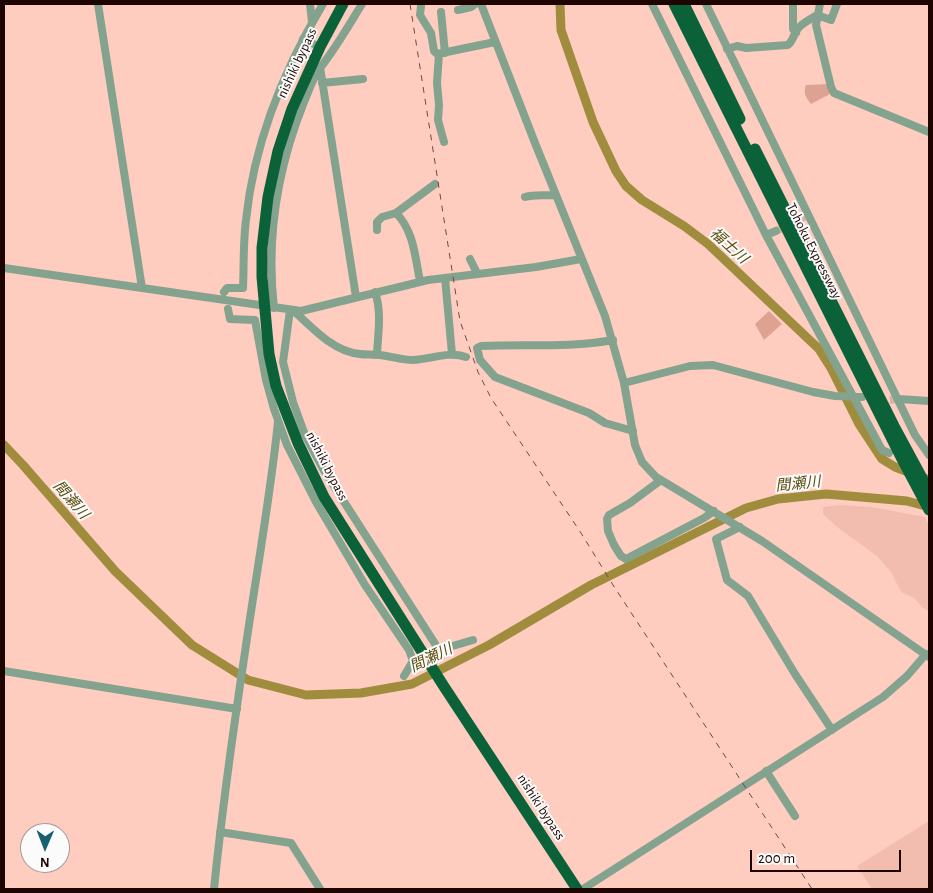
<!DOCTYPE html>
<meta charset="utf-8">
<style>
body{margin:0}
#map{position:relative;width:933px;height:893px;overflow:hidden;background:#fecdc0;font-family:"Alegreya Sans",sans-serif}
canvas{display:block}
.frame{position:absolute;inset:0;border:5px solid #1e0501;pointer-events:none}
.north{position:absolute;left:20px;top:823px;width:50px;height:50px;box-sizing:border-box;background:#fbfbfb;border:1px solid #a39997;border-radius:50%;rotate:181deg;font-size:14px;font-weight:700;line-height:20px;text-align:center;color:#1e0501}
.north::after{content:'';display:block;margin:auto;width:18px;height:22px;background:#186070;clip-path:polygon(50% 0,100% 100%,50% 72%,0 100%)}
.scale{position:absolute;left:750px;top:850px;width:151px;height:22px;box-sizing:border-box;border:2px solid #1e0501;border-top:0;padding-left:6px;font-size:15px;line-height:18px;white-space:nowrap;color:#1e0501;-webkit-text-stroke:4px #fbfbfb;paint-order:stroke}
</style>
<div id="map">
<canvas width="933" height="893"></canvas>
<div class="frame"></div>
<div class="north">N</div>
<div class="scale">200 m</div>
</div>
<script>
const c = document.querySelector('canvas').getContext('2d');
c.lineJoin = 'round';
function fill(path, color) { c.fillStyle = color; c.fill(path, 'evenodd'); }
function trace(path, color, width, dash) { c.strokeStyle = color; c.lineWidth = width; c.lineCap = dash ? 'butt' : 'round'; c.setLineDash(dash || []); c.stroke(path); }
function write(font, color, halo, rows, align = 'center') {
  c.font = font + ' "Alegreya Sans","Noto Sans JP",sans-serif'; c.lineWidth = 4; c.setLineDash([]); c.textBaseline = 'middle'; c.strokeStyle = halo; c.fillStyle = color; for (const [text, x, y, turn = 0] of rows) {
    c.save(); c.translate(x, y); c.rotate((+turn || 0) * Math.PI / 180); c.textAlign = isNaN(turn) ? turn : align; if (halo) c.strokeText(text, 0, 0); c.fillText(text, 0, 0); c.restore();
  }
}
fill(new Path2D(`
 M839 505 871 507 925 517 929 526V611L923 608 914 598 901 592 891 572 877 556 837 527 823 514V507Z
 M929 821V889H872L857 866Z`), '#f2bdae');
fill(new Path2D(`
 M829 84 830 94 811 104C806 98 803 92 806 85Z
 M769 311 782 324 764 340 755 324Z`), '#dea292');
trace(new Path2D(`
 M560 4 561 30 593 122 616 171 626 186 642 200 684 226 708 244 819 349 831 368 859 424 882 459 895 467 929 480
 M4 445 23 465 115 571 192 645 248 680 306 695 361 693 412 684 489 645 591 585 746 508 778 499 826 494 907 501 929 507`), '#9f8c3c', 9);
trace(new Path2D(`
 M776 231 806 216
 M878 401 899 399`), '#dcafa3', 8, [8, 4]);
trace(new Path2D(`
 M98 4 142 288
 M310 4 312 22
 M481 4 535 143 605 316 624 383 635 445 642 462 656 477 762 541 929 657
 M652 4 766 235 882 450 889 453
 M706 4 915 435 929 455
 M793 4V29L796 33
 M820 4 816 25 831 87 834 93 929 132
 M421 6 420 15 431 33 434 51 437 54 495 42
 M458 10 471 7 475 4
 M441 12 445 53
 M303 39 320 47
 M727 49 737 46 746 48 788 45C793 41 793 36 797 30 800 24 811 19 817 15L831 20 837 4
 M439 54 437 83 439 105 438 120 444 142
 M320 67 356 297
 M322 83 363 79
 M525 197C535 194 545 196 556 195
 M396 213 435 184
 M377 230V222L382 217 396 213C414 231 415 257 420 281
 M766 235 776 231
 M470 259 477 273
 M4 268 301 311 428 280 536 267 581 259
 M445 278 452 354
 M224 292 227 288H243C244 266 243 243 246 220 254 142 283 71 323 4
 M375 292C382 312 378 333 377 354
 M274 308C266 238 278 167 304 102 309 91 313 77 320 68 336 48 349 25 362 4
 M228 309 230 319 255 320 266 380 274 409 287 445 316 502 365 585 409 650 413 661 404 676
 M290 310 283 362 293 402 305 435 323 469 439 650 473 640
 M294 311C312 328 334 352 360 354 366 355 373 354 379 355 390 356 402 360 413 360 432 359 448 351 466 357
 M613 340C569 348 526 344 481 346L477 348 480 360 495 377 589 413 605 423 633 431
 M624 383 690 366 713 365 813 392 835 396 862 397
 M899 399 929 401
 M661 480 630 503 609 515 607 519 608 531 614 545 621 556 626 559 704 518 714 511
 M740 527 716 539 727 580 748 596 795 674 832 730
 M4 671 237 709
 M766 771 795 816
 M220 832 291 843 320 889
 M214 889C222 810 233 731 245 652 256 575 270 499 278 422
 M583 889 883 697 907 676 926 654`), '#84a38e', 8);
trace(new Path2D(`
 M343 4 320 47 292 109 278 151 268 197 262 248V277L269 354 276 386 298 443 324 497 443 685 577 889
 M674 4 903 461 929 510
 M684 4 740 119
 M755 149 894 426 929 491`), '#0b6239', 11);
trace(new Path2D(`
 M410 4 460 321 478 372 491 398 581 533 613 585 812 889`), '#6c4a43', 1, [6, 6]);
write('14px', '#1e0501', '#fbfbfb', [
 ["nishiki bypass",297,63,-65],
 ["Tohoku Expressway",814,251,63],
 ["nishiki bypass",327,466,63],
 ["nishiki bypass",541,807,57]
]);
write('italic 15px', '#5b4d0f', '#fbfbfb', [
 ["福士川",729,246,42],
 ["間瀬川",798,484,-6],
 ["間瀬川",71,500,49],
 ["間瀬川",431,658,-26]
]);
</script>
